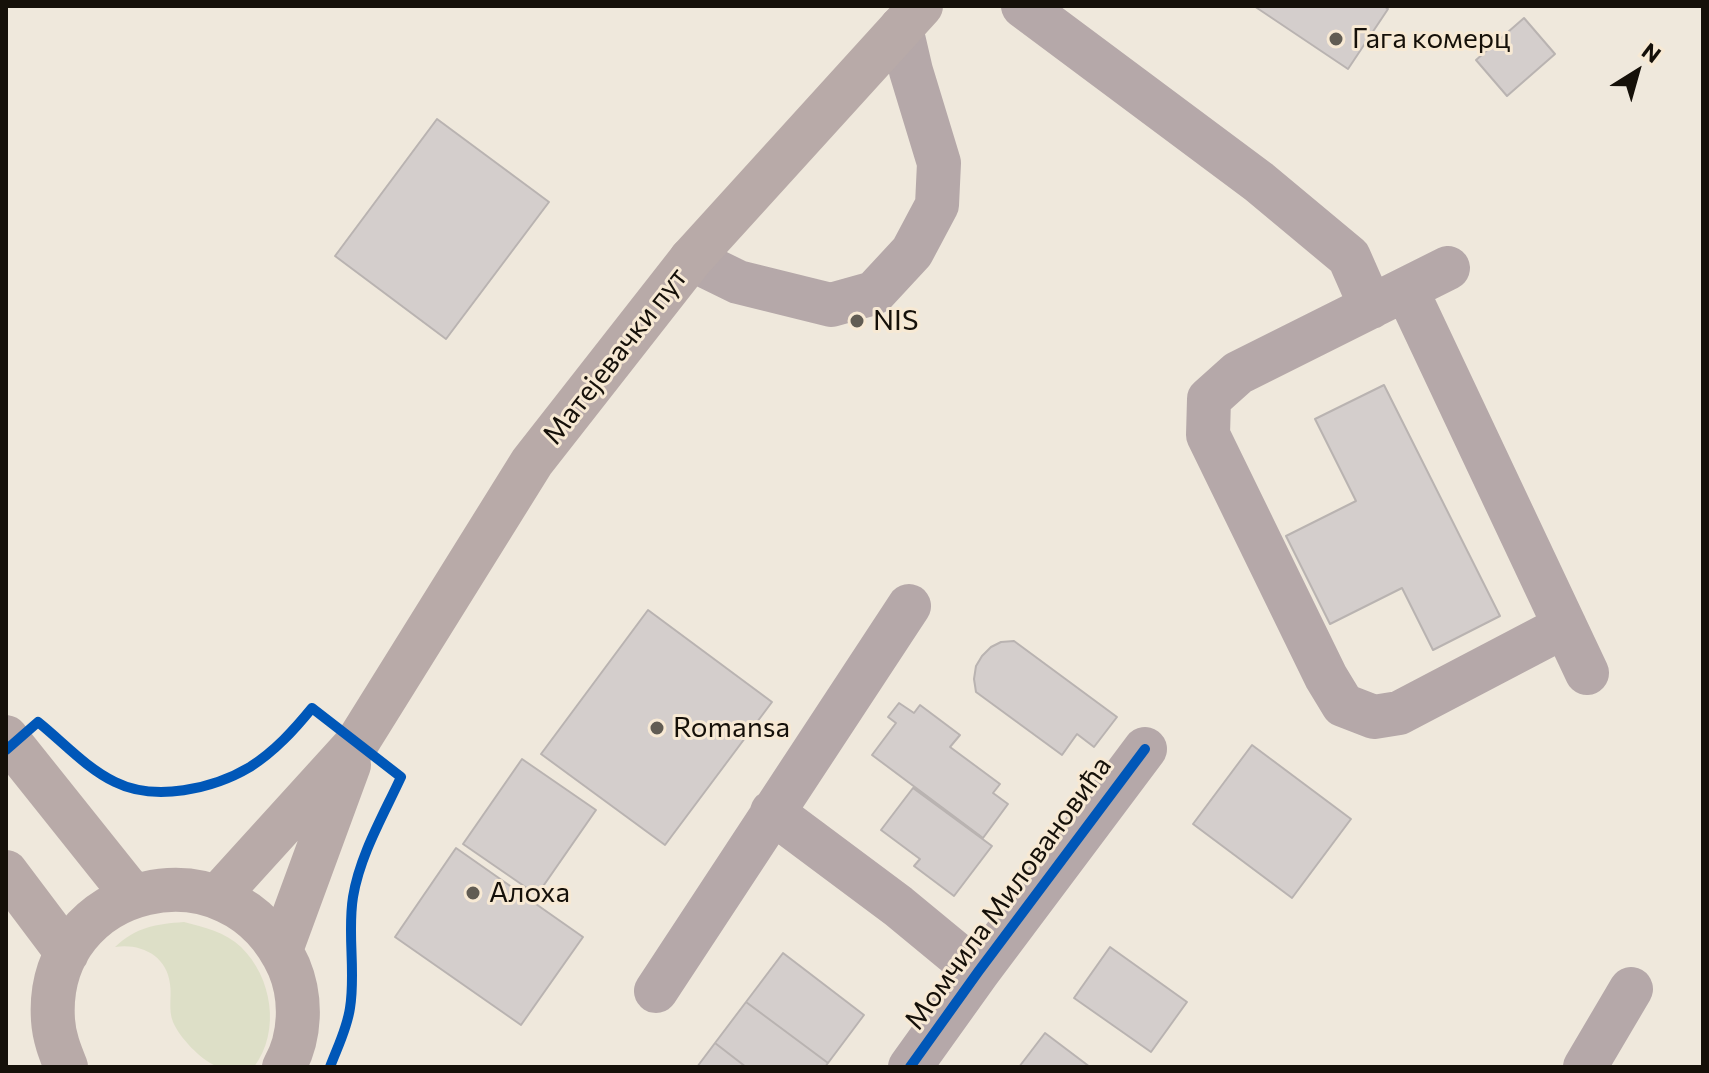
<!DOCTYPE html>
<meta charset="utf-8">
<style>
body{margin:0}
#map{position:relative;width:1709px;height:1073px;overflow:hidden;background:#efe8dc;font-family:Commissioner,sans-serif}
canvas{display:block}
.frame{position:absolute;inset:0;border:8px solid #151009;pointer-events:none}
.north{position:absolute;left:1597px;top:32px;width:80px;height:80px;-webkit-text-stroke:6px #f7e9d4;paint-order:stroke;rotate:37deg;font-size:22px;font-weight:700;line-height:32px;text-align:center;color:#151009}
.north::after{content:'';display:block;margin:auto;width:28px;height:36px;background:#151009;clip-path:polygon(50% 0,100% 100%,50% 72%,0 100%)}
</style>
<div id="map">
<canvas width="1709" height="1073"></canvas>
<div class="frame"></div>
<div class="north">N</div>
</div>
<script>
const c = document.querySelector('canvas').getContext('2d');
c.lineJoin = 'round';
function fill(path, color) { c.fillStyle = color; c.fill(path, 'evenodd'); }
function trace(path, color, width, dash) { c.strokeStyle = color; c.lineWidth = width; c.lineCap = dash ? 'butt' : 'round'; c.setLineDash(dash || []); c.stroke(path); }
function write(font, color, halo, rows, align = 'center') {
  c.font = font + ' Commissioner,sans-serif'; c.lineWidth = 6; c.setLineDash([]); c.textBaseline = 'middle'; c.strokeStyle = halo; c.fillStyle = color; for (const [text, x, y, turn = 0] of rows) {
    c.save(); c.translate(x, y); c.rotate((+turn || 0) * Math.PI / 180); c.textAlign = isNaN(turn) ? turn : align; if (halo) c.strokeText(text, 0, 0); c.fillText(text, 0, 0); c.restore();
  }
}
fill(new Path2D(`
 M184 922C204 927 225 932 241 947 272 977 281 1031 254 1067 243 1067 227 1070 216 1066 200 1059 180 1038 173 1022 168 1009 172 997 170 984 167 956 141 943 115 947 136 927 156 924 184 922Z`), '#dddfc7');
const building = new Path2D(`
 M1254 6H1384L1388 9 1348 69Z
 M1524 18 1555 54 1507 96 1476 60Z
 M437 119 549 202 446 339 335 256Z
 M1384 385 1500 616 1433 650 1402 588 1330 624 1286 536 1356 501 1315 419Z
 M648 610 772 702 665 845 541 754Z
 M1014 641 1117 717 1094 747 1077 734 1062 755 976 692 974 679 976 666 982 656 991 647 1001 642Z
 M899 703 914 713 920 705 960 735 950 747 1000 784 993 793 1008 804 983 838 872 755 896 723 888 717Z
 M1252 745 1351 819 1292 898 1193 824Z
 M522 759 596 810 537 895 463 844Z
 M913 788 992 846 954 896 914 866 920 859 881 830Z
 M456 848 583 937 521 1025 395 937Z
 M1110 947 1187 1002 1151 1052 1074 998Z
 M783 953 864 1015 828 1063 746 1002Z
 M746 1002 828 1063 825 1067H746L715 1043Z
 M1045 1033 1090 1067H1019Z
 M715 1043 746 1067H697Z`);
fill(building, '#d4cecc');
trace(building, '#b9b3b1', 2);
trace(new Path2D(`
 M1023 6 1259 182 1349 257 1371 307
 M691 259 738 282 831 305 874 293 912 252 937 205 939 163 911 71 901 28
 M1448 268 1238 373 1209 399 1208 435 1326 677 1343 705 1374 717 1399 713 1565 626
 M1406 289 1587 673
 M772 812 898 906 978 972
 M656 991 909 606
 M910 1067 978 972 1145 749
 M1585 1067 1631 989`), '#b5a8a9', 44);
trace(new Path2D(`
 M6 737 133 896
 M6 872 67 953
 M217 897 357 743 532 462 691 259 921 6
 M281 950 349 765
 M66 1067C60 1052 54 1037 53 1020 44 883 231 837 289 967 302 998 301 1037 284 1067`), '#b8aaa8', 44);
trace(new Path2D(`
 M6 750 38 722C63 742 86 768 115 782 155 802 213 789 250 767 275 751 294 730 312 708L401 777C383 816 360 855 353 897 347 934 356 971 350 1008 347 1029 337 1048 330 1067
 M910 1067 978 972 1145 749`), '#0057b8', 10);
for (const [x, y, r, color] of [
 [1336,39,8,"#615c53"],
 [857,321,8,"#615c53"],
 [657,728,8,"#615c53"],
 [473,893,8,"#615c53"]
]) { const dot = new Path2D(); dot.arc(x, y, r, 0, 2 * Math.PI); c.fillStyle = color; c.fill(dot); trace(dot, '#f7e9d4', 3); }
write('28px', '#151009', '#f7e9d4', [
 ["Гага комерц",1352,39],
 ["NIS",873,321],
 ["Romansa",673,728],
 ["Алоха",489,893]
], 'left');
write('28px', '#151009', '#f7e9d4', [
 ["Матејевачки пут",615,356,-52],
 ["Момчила Миловановића",1008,893,-54]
]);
</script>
